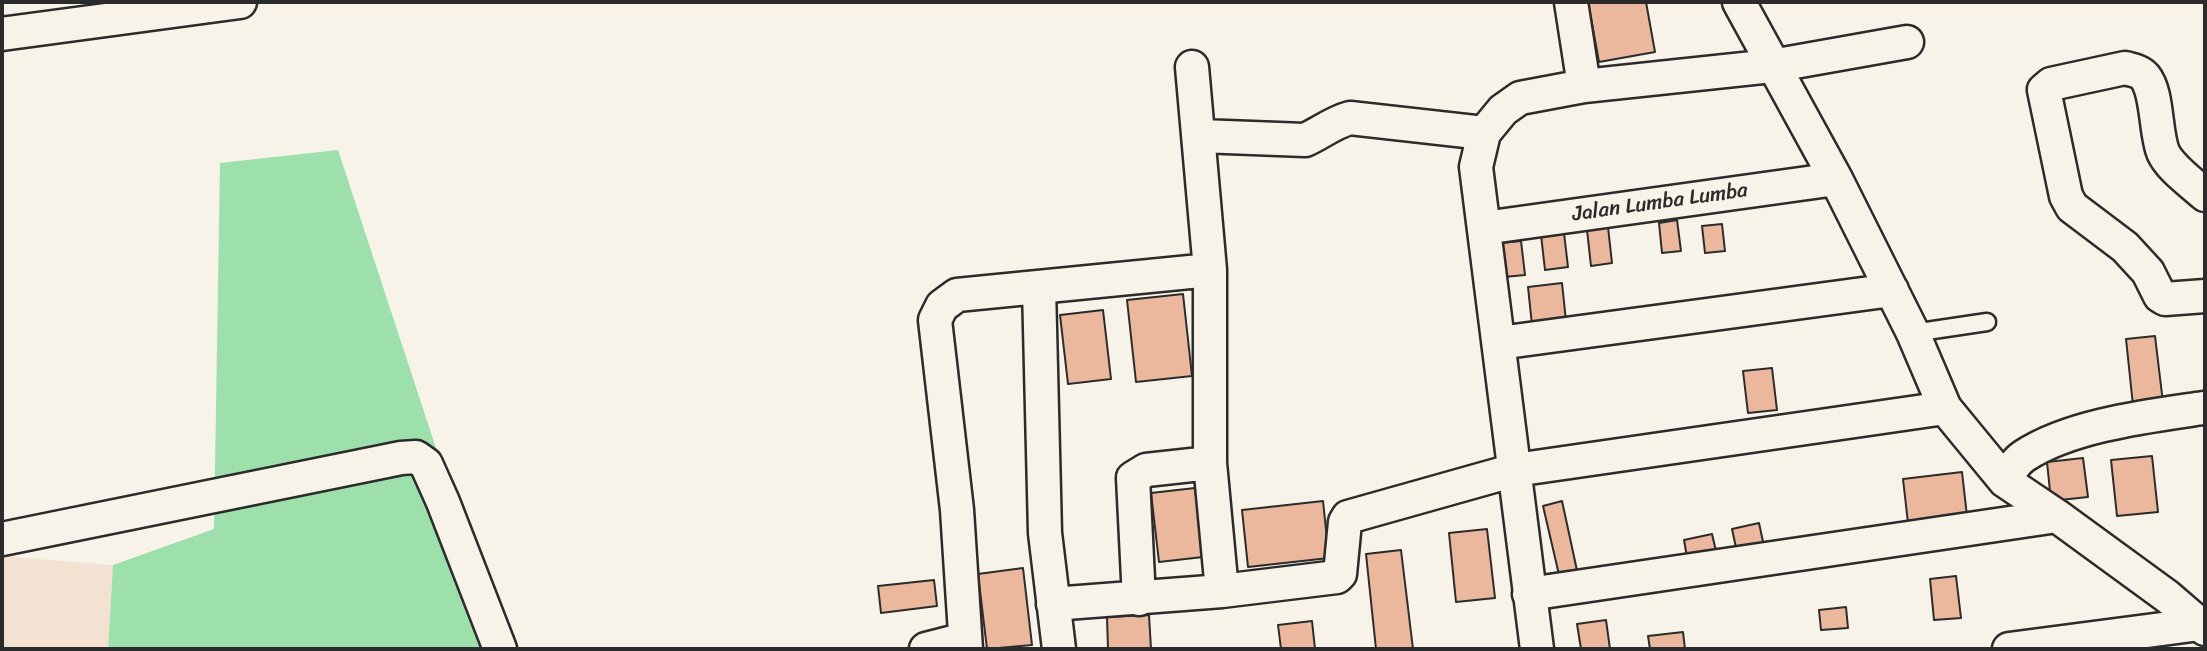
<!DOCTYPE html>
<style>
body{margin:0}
#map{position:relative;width:2207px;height:651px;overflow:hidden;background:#f7f3e8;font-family:Sriracha,sans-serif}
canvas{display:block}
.frame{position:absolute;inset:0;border:4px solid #2b2b2b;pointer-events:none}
</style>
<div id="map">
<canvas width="2207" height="651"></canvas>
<div class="frame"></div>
</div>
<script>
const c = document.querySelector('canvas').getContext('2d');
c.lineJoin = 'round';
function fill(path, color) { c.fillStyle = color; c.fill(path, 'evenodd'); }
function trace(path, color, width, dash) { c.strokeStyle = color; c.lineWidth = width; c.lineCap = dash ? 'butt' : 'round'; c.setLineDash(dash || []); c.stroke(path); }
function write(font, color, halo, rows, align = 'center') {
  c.font = font + ' Sriracha,sans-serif'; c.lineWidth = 5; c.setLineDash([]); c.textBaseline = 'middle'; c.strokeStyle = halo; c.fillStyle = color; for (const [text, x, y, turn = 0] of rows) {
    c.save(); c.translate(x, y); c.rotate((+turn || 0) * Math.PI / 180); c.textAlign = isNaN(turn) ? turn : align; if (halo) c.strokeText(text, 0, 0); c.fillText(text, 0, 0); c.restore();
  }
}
fill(new Path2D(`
 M2 556 113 565 108 649H2Z`), '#f3e1d2');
fill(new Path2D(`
 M338 150 502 649H108L113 565 214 529 220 163Z`), '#9de0ab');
const building = new Path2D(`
 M1588 2H1646L1655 52 1599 62Z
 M1677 220 1681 251 1662 253 1659 223Z
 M1722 224 1725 251 1705 253 1702 226Z
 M1608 227 1612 263 1591 266 1587 230Z
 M1564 233 1568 267 1545 270 1541 235Z
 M1521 241 1525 275 1504 277 1500 243Z
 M1562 283 1566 321 1532 325 1528 287Z
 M1183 294 1192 376 1136 382 1127 300Z
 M1103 310 1111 379 1068 384 1060 315Z
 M2155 336 2164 411 2134 415 2126 339Z
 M1772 368 1777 410 1748 413 1743 371Z
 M2152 456 2158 512 2117 516 2111 460Z
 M2083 458 2088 497 2051 501 2047 462Z
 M1962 472 1967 516 1908 523 1903 479Z
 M1195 488 1203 557 1159 562 1151 493Z
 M1323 501 1329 558 1248 567 1242 510Z
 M1562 501 1578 575 1560 579 1543 506Z
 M1759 523 1765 551 1738 557 1732 529Z
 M1487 529 1495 598 1456 602 1449 533Z
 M1712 534 1716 551 1687 557 1684 540Z
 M1401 550 1413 649H1376L1366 554Z
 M1023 568 1032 645 987 649 978 574Z
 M1956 576 1961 618 1934 620 1930 579Z
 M934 580 937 606 881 613 878 586Z
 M1846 607 1848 628 1821 630 1819 610Z
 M1149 615 1151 649H1108L1107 617Z
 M1606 620 1610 649H1581L1577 624Z
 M1312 621 1315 649H1281L1278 625Z
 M1683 632 1685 649H1650L1648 636Z`);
fill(building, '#ebb89d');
trace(building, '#2b2b2b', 2);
const lane = new Path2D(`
 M1913 333 1987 322`);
const street = new Path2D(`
 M1571 2 1584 86
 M1739 2 1836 179 1913 333 1945 408 2005 481 2057 516 2168 597 2205 629
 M2 34 240 2
 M1192 67 1210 270V463L1222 591 1337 577 1340 574 1345 522 1348 517 1515 470 1945 408
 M1200 136 1305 140C1321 133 1332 123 1350 118L1484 133
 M2205 195C2192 183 2170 168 2163 152 2155 132 2158 93 2145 77 2140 71 2132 70 2125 68L2051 84 2044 90 2066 196 2072 207 2125 247 2148 272 2160 296 2165 299 2205 296
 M1484 228 1836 179
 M1039 287 1045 533 1059 649
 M1499 343 1892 290
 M2005 481C2010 471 2015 462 2024 456 2071 425 2149 416 2203 408
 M2 539 401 458 416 457 426 464 443 502 500 649
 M1529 594 2057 516
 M1139 599 1133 478 1146 470 1210 463
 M1053 604 1222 591
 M926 649 965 639
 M966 649 957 510 935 320 942 306 957 295 1210 270
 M1537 649 1476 167 1484 133 1503 110 1520 98 1584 86 1772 66 1907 42
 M2009 649 2200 624`);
trace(lane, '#2b2b2b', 21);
trace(street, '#2b2b2b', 37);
trace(lane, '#f7f3e8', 16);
trace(street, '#f7f3e8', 32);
write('21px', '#2b2b2b', '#f7f3e8', [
 ["Jalan Lumba Lumba",1660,203,-8]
]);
</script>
